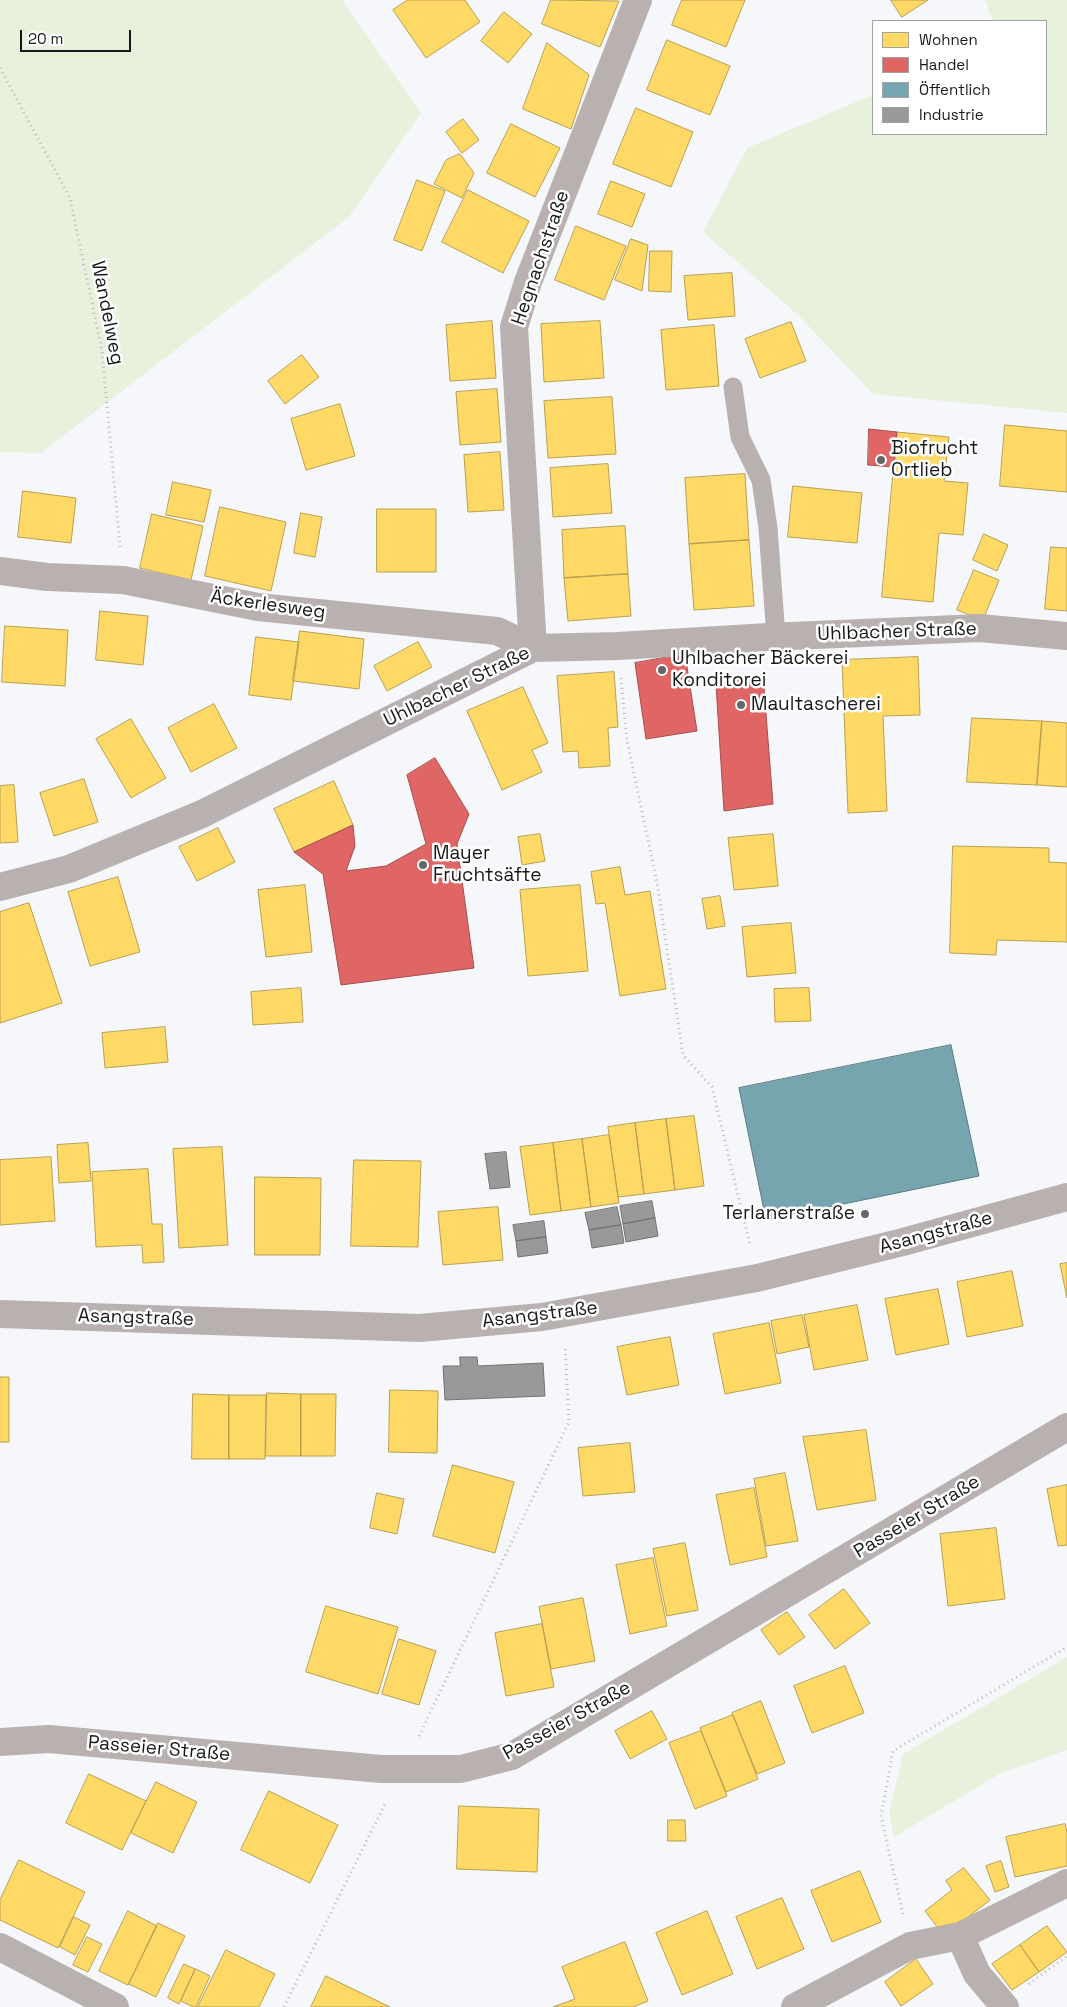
<!DOCTYPE html>
<meta charset="utf-8">
<style>
body{margin:0}
#map{position:relative;width:1067px;height:2007px;overflow:hidden;background:#f5f7fa;font-family:"Space Grotesk",sans-serif}
canvas{display:block}
.legend{position:absolute;left:872px;top:20px;width:175px;height:115px;box-sizing:border-box;background:#fff;border:1px solid #a2a3a3;margin:0;padding:6px 9px;list-style:none;font-size:15px;color:#17181a}
.legend li{display:flex;align-items:center;gap:10px;height:25px}
.legend b{width:25px;border:1px solid #a2a3a3}
.scale{position:absolute;left:20px;top:30px;width:111px;height:22px;box-sizing:border-box;border:2px solid #17181a;border-top:0;padding-left:6px;font-size:15px;line-height:18px;white-space:nowrap;color:#17181a;-webkit-text-stroke:4px #fff;paint-order:stroke}
</style>
<div id="map">
<canvas width="1067" height="2007"></canvas>
<ul class="legend">
<li><b style="height:14px;background:#ffd966"></b>Wohnen</li>
<li><b style="height:14px;background:#e06666"></b>Handel</li>
<li><b style="height:14px;background:#76a5af"></b>Öffentlich</li>
<li><b style="height:14px;background:#999"></b>Industrie</li>
</ul>
<div class="scale">20 m</div>
</div>
<script>
const c = document.querySelector('canvas').getContext('2d');
c.lineJoin = 'round';
function fill(path, color) { c.fillStyle = color; c.fill(path, 'evenodd'); }
function trace(path, color, width, dash) { c.strokeStyle = color; c.lineWidth = width; c.lineCap = dash ? 'butt' : 'round'; c.setLineDash(dash || []); c.stroke(path); }
function write(font, color, halo, rows, align = 'center') {
  c.font = font + ' "Space Grotesk",sans-serif'; c.lineWidth = 5; c.setLineDash([]); c.textBaseline = 'middle'; c.strokeStyle = halo; c.fillStyle = color; for (const [text, x, y, turn = 0] of rows) {
    c.save(); c.translate(x, y); c.rotate((+turn || 0) * Math.PI / 180); c.textAlign = isNaN(turn) ? turn : align; if (halo) c.strokeText(text, 0, 0); c.fillText(text, 0, 0); c.restore();
  }
}
fill(new Path2D(`
 M0 0H342L421 113 349 217 41 453 0 452Z
 M985 0H1067V413L873 394 798 315 703 232 747 148 873 95V134H1046V21H993Z
 M1067 1657V1750L1001 1773 894 1837 889 1813 903 1754Z`), '#e8f1dc');
const homes = new Path2D(`
 M408 0H465L480 22 426 58 393 10Z
 M551 0 619 1 600 47 542 24Z
 M682 0H745L726 47 672 25Z
 M891 0H928L902 17Z
 M504 12 532 34 508 63 481 41Z
 M667 40 730 66 710 115 647 90Z
 M547 43 589 75 571 129 523 109Z
 M636 108 693 132 671 187 613 164Z
 M463 119 479 140 462 153 446 132Z
 M511 124 560 148 535 197 487 173Z
 M460 154 474 173 462 198 434 184 446 160Z
 M417 180 445 191 422 251 394 240Z
 M611 181 645 194 632 227 598 214Z
 M468 190 529 221 503 273 442 242Z
 M576 226 626 246 604 300 555 280Z
 M631 239 648 245 642 291 615 280Z
 M650 251H672L671 292 649 291Z
 M732 273 735 316 688 320 684 276Z
 M492 321 496 378 450 381 446 325Z
 M600 321 604 378 544 382 541 324Z
 M791 322 806 361 760 378 745 339Z
 M714 325 719 386 666 390 661 330Z
 M302 355 319 377 285 404 268 381Z
 M497 389 501 442 460 445 456 392Z
 M612 397 616 454 548 458 544 401Z
 M340 404 355 456 306 470 291 419Z
 M1005 425 1067 431V492L1000 486Z
 M897 432 949 437 944 481 968 483 963 535 939 533 933 602 882 597Z
 M500 452 504 510 468 512 464 455Z
 M608 464 612 513 553 517 550 468Z
 M745 474 749 540 689 544 685 478Z
 M173 482 211 490 204 522 166 515Z
 M793 486 862 493 857 543 788 537Z
 M23 491 76 498 71 543 18 537Z
 M220 507 286 522 271 591 205 576Z
 M377 509H436V572H377Z
 M301 513 322 517 315 557 294 553Z
 M152 514 203 526 191 580 140 568Z
 M625 526 628 574 564 578 562 530Z
 M984 534 1008 545 997 571 973 560Z
 M749 540 754 606 694 610 689 544Z
 M1051 547 1067 548V611L1045 609Z
 M974 570 999 580 983 620 957 610Z
 M628 574 631 616 568 621 564 578Z
 M100 611 148 616 143 665 96 660Z
 M5 626 68 630 65 686 2 682Z
 M300 631 364 639 359 689 293 681Z
 M256 637 299 642 291 700 249 695Z
 M418 642 432 667 387 691 374 666Z
 M918 657 920 715 883 716 887 811 848 813 842 660Z
 M614 672 618 727 608 728 610 766 579 768 578 751 563 752 557 676Z
 M523 687 548 743 532 750 542 772 502 790 467 711Z
 M214 704 237 748 191 772 168 728Z
 M972 718 1042 721 1037 785 967 782Z
 M131 719 166 778 131 798 96 739Z
 M1042 721 1067 723V787L1037 785Z
 M84 779 98 822 54 836 40 793Z
 M334 781 353 825 294 852 274 809Z
 M14 785 18 842 0 843V786Z
 M218 828 235 862 197 881 179 847Z
 M540 834 545 861 522 865 518 837Z
 M773 834 778 886 734 890 728 838Z
 M953 846 1049 848V862L1067 863V942L997 940 996 955 950 953Z
 M620 867 625 895 650 891 666 989 620 996 605 903 596 904 591 872Z
 M118 877 140 952 90 966 68 892Z
 M305 885 312 952 266 957 258 890Z
 M580 885 588 971 528 976 520 890Z
 M720 896 725 926 707 929 702 899Z
 M29 903 62 1003 0 1023V912Z
 M791 923 796 973 747 977 742 927Z
 M301 988 303 1022 253 1025 251 992Z
 M809 988 811 1021 775 1022 774 989Z
 M165 1027 168 1062 105 1068 102 1033Z
 M694 1116 704 1186 675 1190 666 1119Z
 M666 1119 675 1190 644 1194 635 1123Z
 M635 1123 644 1194 618 1197 608 1127Z
 M609 1135 619 1203 591 1207 582 1139Z
 M582 1139 591 1207 561 1211 553 1143Z
 M88 1143 91 1181 59 1183 57 1145Z
 M553 1143 561 1211 530 1215 520 1147Z
 M222 1147 228 1245 179 1248 173 1149Z
 M51 1157 55 1221 0 1225V1160Z
 M354 1160 421 1161 418 1247 351 1246Z
 M148 1169 152 1224H162L164 1262 143 1263 142 1245 96 1247 92 1172Z
 M255 1177 321 1178 320 1255H255Z
 M498 1207 503 1260 443 1265 438 1212Z
 M1067 1263V1298L1060 1264Z
 M1012 1271 1023 1326 967 1337 957 1282Z
 M938 1289 949 1344 896 1355 885 1299Z
 M857 1305 868 1360 814 1370 804 1315Z
 M802 1315 809 1347 777 1354 771 1321Z
 M769 1323 781 1383 725 1394 713 1334Z
 M670 1337 679 1385 627 1395 617 1347Z
 M0 1377H9V1442H0Z
 M390 1390 438 1391 437 1453 389 1452Z
 M267 1393 301 1394V1456H266Z
 M193 1394 229 1395V1459H192Z
 M301 1394H336L335 1456H301Z
 M229 1395H266L265 1459H229Z
 M866 1430 876 1500 817 1510 803 1437Z
 M630 1443 635 1492 583 1496 578 1448Z
 M453 1465 514 1482 495 1553 433 1536Z
 M785 1473 798 1541 766 1546 754 1479Z
 M1067 1485V1545L1058 1546 1047 1489Z
 M754 1488 767 1557 730 1565 716 1495Z
 M377 1493 404 1499 397 1534 370 1528Z
 M996 1528 1005 1599 948 1606 940 1534Z
 M685 1543 698 1610 667 1616 653 1549Z
 M653 1558 667 1626 630 1634 616 1565Z
 M844 1589 870 1623 835 1649 809 1615Z
 M583 1598 595 1661 551 1669 539 1607Z
 M326 1606 398 1627 378 1694 306 1672Z
 M787 1612 805 1637 779 1655 761 1630Z
 M542 1624 554 1687 506 1696 495 1633Z
 M399 1639 436 1651 419 1705 382 1694Z
 M845 1666 864 1713 812 1733 794 1686Z
 M761 1701 785 1763 757 1774 732 1713Z
 M652 1711 667 1739 630 1759 615 1731Z
 M733 1715 758 1779 726 1792 700 1728Z
 M701 1731 727 1796 695 1809 669 1743Z
 M89 1774 146 1801 122 1850 66 1823Z
 M156 1782 197 1802 173 1853 131 1833Z
 M269 1791 338 1825 310 1883 241 1850Z
 M459 1806 539 1809 537 1872 457 1869Z
 M668 1820H685L686 1841H668Z
 M1065 1824 1067 1832V1866L1015 1877 1006 1837Z
 M19 1860 85 1892 58 1948 0 1920V1900Z
 M1001 1861 1009 1887 995 1892 986 1866Z
 M964 1868 990 1900 944 1936 925 1911 952 1890 946 1881Z
 M860 1871 881 1922 832 1942 811 1891Z
 M782 1898 804 1949 757 1969 736 1917Z
 M128 1911 157 1926 128 1985 99 1971Z
 M707 1911 733 1974 682 1995 656 1933Z
 M74 1917 90 1925 75 1955 60 1947Z
 M158 1923 185 1936 156 1997 129 1984Z
 M1047 1926 1067 1952 1039 1972 1020 1945Z
 M87 1937 102 1944 88 1972 73 1965Z
 M625 1942 648 2001 633 2007H553L575 1999 562 1967Z
 M1020 1945 1039 1972 1012 1990 992 1964Z
 M226 1950 275 1974 259 2007H198Z
 M916 1959 933 1984 901 2006 885 1982Z
 M184 1964 195 1969 179 2004 168 1998Z
 M196 1969 210 1976 196 2007H193L181 2001Z
 M326 1976 390 2007H311Z`);
fill(homes, '#ffd966');
trace(homes, '#b99f4f', 1);
const shops = new Path2D(`
 M869 429 897 432 894 467 868 465Z
 M685 654 697 731 646 739 635 663Z
 M763 675 773 804 724 811 716 685Z
 M435 758 469 814 457 844 474 968 341 985 323 874 294 852 353 825 355 846 346 871 386 866 426 844 407 775Z`);
fill(shops, '#e06666');
trace(shops, '#a44f4f', 1);
const public = new Path2D(`
 M951 1045 979 1176 766 1220 739 1088Z`);
fill(public, '#76a5af');
trace(public, '#5a7b82', 1);
const industry = new Path2D(`
 M506 1152 510 1187 490 1189 485 1154Z
 M652 1201 655 1218 623 1224 620 1206Z
 M617 1207 621 1225 589 1230 585 1213Z
 M655 1218 658 1236 626 1242 623 1224Z
 M544 1221 546 1237 516 1241 513 1225Z
 M621 1225 624 1243 592 1248 589 1230Z
 M546 1237 548 1253 518 1257 516 1241Z
 M460 1357H477L478 1366 543 1363 545 1396 445 1400 443 1366H460Z`);
fill(industry, '#999');
trace(industry, '#727273', 1);
trace(new Path2D(`
 M0 68 70 198 102 351 120 547
 M621 678 627 741 657 882 683 1055 712 1087 750 1245
 M419 1736 569 1422 565 1346
 M903 1914 881 1816 893 1751 1067 1647
 M1029 1984 1067 1956
 M284 2007 386 1802`), '#bcb9b9', 3, [1, 4]);
trace(new Path2D(`
 M733 387 740 437 761 480 768 528 776 637`), '#b9b1b0', 19);
trace(new Path2D(`
 M0 571 47 577 123 580 258 607 497 631 533 648
 M533 648 514 327 528 282 638 0
 M0 887 69 869 202 814 533 648 618 646 768 637 980 628 1067 636
 M0 1742 49 1739 381 1769H461L512 1756 1067 1427
 M960 1936 977 1974 1005 2007
 M0 1947 115 2007
 M795 2007 910 1946 960 1936 1067 1883`), '#b9b1b0', 28);
trace(new Path2D(`
 M0 1314 420 1328 542 1317 757 1278 903 1242 1067 1197`), '#b9b1b0', 28);
for (const [x, y, r, color] of [
 [881,460,5,"#656668"],
 [662,670,5,"#656668"],
 [741,705,5,"#656668"],
 [423,865,5,"#656668"],
 [865,1214,5,"#656668"]
]) { const dot = new Path2D(); dot.arc(x, y, r, 0, 2 * Math.PI); c.fillStyle = color; c.fill(dot); trace(dot, '#fff', 2); }
write('19px', '#17181a', '#fff', [
 ["Hegnachstraße",541,258,-71],
 ["Wandelweg",107,313,79],
 ["Äckerlesweg",268,605,8],
 ["Uhlbacher Straße",897,632,-2],
 ["Uhlbacher Straße",457,687,-26],
 ["Asangstraße",936,1233,-15],
 ["Asangstraße",540,1315,-7],
 ["Asangstraße",136,1318,2],
 ["Passeier Straße",917,1517,-31],
 ["Passeier Straße",567,1721,-29],
 ["Passeier Straße",159,1749,5]
]);
write('19px', '#17181a', '#fff', [
 ["Biofrucht",891,449],
 ["Ortlieb",891,471],
 ["Uhlbacher Bäckerei",672,659],
 ["Konditorei",672,681],
 ["Maultascherei",751,705],
 ["Mayer",433,854],
 ["Fruchtsäfte",433,876],
 ["Terlanerstraße",855,1214,"right"]
], 'left');
</script>
